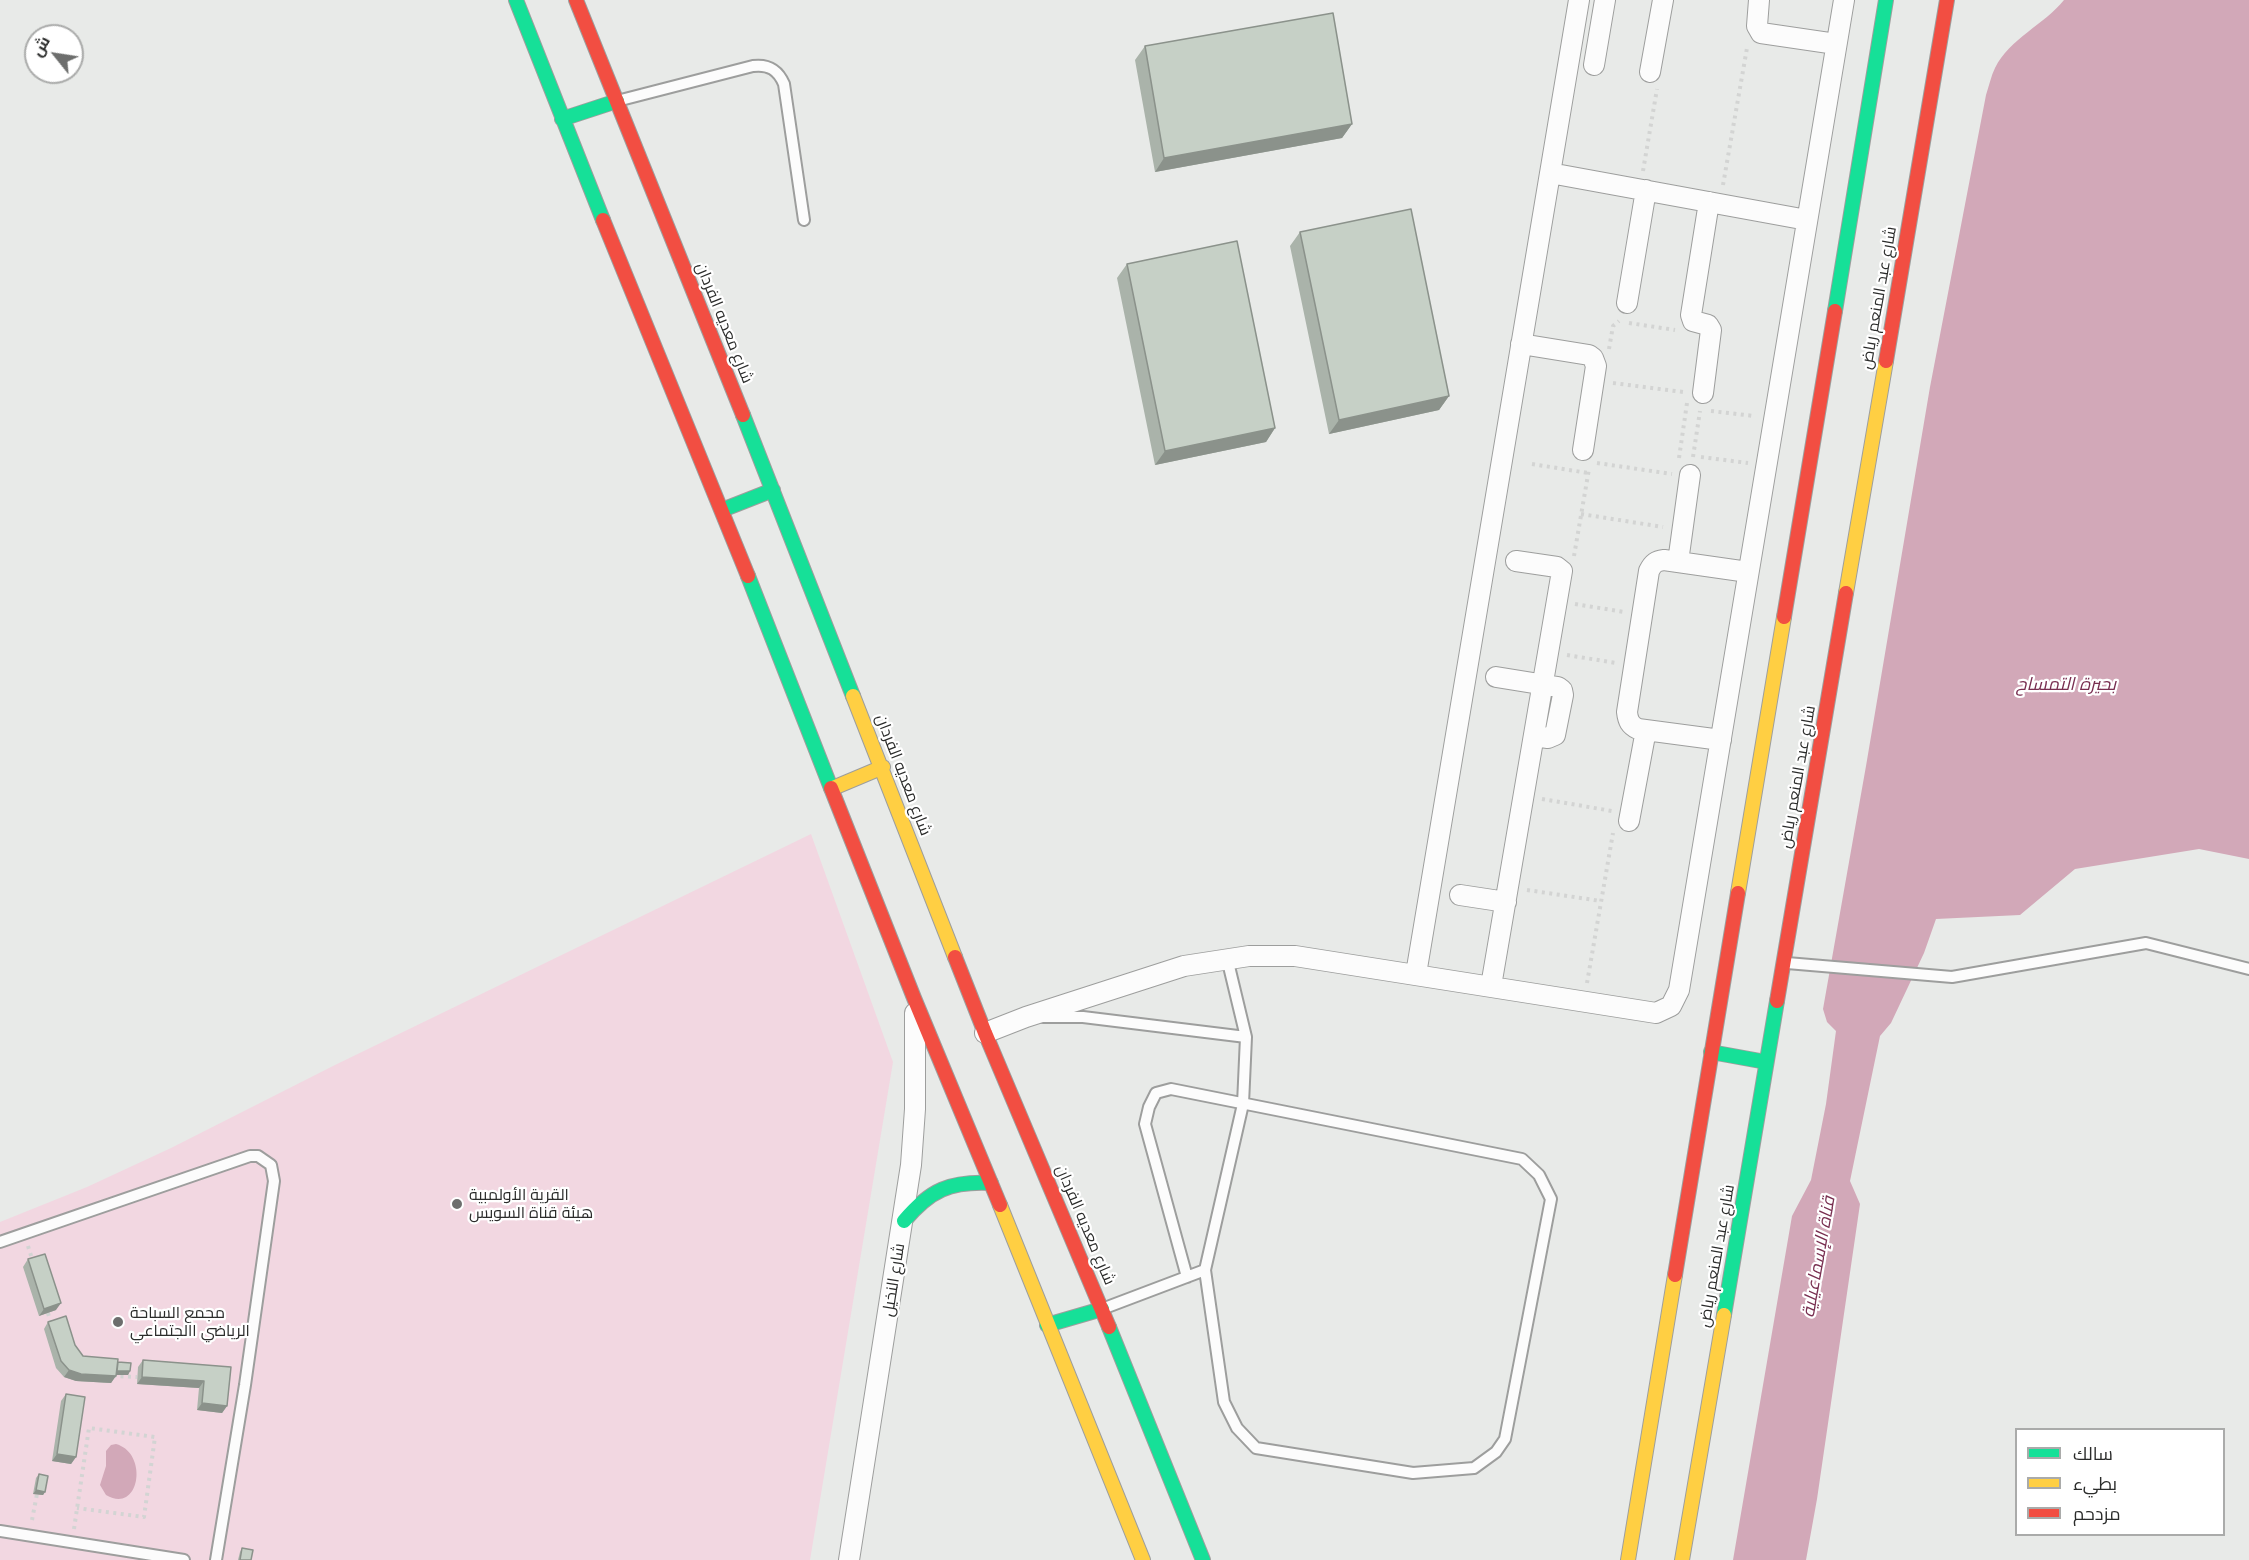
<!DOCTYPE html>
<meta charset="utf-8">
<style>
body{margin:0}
#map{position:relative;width:2249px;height:1560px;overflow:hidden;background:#e8eae8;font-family:"Noto Serif",Cairo,serif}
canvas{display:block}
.legend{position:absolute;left:2015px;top:1428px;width:210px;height:108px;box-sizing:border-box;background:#fff;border:2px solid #aaabaa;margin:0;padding:8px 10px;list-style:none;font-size:18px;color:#2b2c2b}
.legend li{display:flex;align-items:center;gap:12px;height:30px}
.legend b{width:30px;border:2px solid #aaabaa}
.north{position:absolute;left:24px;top:24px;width:60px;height:60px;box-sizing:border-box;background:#fff;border:2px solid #aaabaa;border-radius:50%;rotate:300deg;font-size:16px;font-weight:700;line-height:24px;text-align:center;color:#2b2c2b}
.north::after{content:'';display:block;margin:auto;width:21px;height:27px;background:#6d6e6d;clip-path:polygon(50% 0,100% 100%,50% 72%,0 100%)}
</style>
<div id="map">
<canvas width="2249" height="1560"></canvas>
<ul class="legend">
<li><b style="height:8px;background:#16e098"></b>سالك</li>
<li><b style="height:8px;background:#ffcf43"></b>بطيء</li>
<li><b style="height:8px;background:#f24e42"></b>مزدحم</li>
</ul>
<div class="north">ش</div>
</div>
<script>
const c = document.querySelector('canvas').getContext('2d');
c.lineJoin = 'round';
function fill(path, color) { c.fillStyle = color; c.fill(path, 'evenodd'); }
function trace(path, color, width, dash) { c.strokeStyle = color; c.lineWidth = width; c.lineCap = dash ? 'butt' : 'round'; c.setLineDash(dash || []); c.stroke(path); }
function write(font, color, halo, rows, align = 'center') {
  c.font = font + ' "Noto Serif",Cairo,serif'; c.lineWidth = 4.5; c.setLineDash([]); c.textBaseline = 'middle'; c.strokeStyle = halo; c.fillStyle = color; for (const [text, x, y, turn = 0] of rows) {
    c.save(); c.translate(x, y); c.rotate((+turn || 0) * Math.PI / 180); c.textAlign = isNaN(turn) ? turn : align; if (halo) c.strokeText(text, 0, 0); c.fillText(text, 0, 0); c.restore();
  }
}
fill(new Path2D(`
 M811 834 893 1062 810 1560H0V1222L87 1187 171 1148 335 1065Z`), '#f2d7e1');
fill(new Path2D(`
 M2064 0H2249V859L2199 849 2075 869 2020 915 1936 919 1924 953 1891 1023 1880 1036 1850 1181 1860 1204 1817 1499 1806 1560H1733L1792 1216 1811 1180 1826 1104 1836 1031 1827 1022 1823 1009 1866 766 1930 387 1986 95C1989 86 1991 76 1995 68 2010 38 2044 25 2064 0Z
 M116 1444C149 1453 140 1515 106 1495L100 1485 106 1466V1451L111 1445Z`), '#d2a8b8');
const lane = new Path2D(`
 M617 101 753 66C769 64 778 70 784 84L804 220
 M1787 963 1952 977 2146 943 2249 969
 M1043 1017H1083L1246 1037
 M0 1242 250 1156H258L271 1165 274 1181 245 1385 216 1560
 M1187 1277 1145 1124 1149 1107 1156 1093 1171 1089 1522 1159 1539 1175 1551 1199 1505 1439 1496 1452 1474 1468 1413 1473 1256 1448 1237 1428 1224 1402 1205 1270 1243 1104 1246 1037 1227 958
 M1102 1309 1205 1270
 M0 1531 184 1560`);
const street = new Path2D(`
 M1759 0 1757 26 1761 33 1836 44
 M1594 65 1605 0
 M1650 72 1663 0
 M1550 173 1807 220
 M1627 303 1646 190
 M1521 344 1589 355 1593 358 1596 366 1583 450
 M1703 393 1711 330 1708 325 1693 321 1691 315 1709 202
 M1678 562 1690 475
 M1496 677 1558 687 1562 690 1563 695 1555 735 1548 738 1534 736
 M1721 740 1638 729C1630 725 1628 721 1627 712L1649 571C1653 563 1656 561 1664 560L1748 572
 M1629 821 1646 730
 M1460 895 1506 902
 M1416 974 1579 0
 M1491 986 1562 571 1557 567 1516 561
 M985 1033 1026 1017 1184 966 1249 956H1295L1656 1013 1671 1006 1679 990 1844 0
 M849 1560 911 1165 915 1109V1013`);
const fast = new Path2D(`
 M516 0 603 220
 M562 119 617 101
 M1835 311 1886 0
 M743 415 853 696
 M722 510 773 490
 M748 576 831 788
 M1711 1052 1766 1062
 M904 1221C930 1190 950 1181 991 1183
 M1724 1315 1777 1001
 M1047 1325 1102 1309
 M1109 1327 1203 1560`);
const slow = new Path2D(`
 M1846 593 1886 361
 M853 696 955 957
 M833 788 883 767
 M1738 893 1784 617
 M1000 1205 1143 1560
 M1628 1560 1675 1275
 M1682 1560 1724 1315`);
const jam = new Path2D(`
 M576 0 743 415
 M603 220 748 576
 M1886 361 1947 0
 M1784 617 1835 311
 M831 788 914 998 1000 1205
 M955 957 985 1033 1109 1327
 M1777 1001 1846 593
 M1675 1275 1738 893`);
trace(lane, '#9d9e9d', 14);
trace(street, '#9d9e9d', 22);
trace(fast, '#9d9e9d', 16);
trace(slow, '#9d9e9d', 16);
trace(jam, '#9d9e9d', 16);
trace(new Path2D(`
 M1643 171 1657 89
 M1723 185 1747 48
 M1629 323 1675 330
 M1609 349 1613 326 1619 321
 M1613 383 1683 392
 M1711 411 1754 416
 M1693 457 1700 411
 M1701 457 1748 463
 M1679 458 1687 403
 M1597 463 1672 474
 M1532 464 1588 473
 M1581 514 1663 527
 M1574 556 1589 469
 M1575 604 1624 612
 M1567 655 1616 663
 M1542 799 1612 811
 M1527 890 1601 901
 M1587 983 1613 833
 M28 1246 33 1262
 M48 1313 51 1324
 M113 1376 137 1377
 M32 1520 37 1494
 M74 1529 89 1428 155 1437 144 1517 77 1508`), '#d3d4d3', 4, [3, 4.5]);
trace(lane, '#fcfcfc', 10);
trace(street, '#fcfcfc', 20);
trace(fast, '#16e098', 14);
trace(slow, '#ffcf43', 14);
trace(jam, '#f24e42', 14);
fill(new Path2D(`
 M1145 46 1352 124 1342 138 1155 172 1135 60Z
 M1300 232 1449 396 1439 410 1329 434 1290 246Z
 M1127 264 1275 428 1266 442 1155 465 1117 278Z
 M28 1259 56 1310 39 1316 23 1267Z
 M48 1322 75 1345 83 1356 117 1363 130 1371 128 1375H116L111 1383 76 1381 64 1377 56 1368 44 1329Z
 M143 1360 231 1367 227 1406 222 1413 197 1410 199 1388 137 1384 138 1367Z
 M66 1394 76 1457 71 1464 52 1461 61 1401Z
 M39 1474 45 1492 43 1495 33 1494 36 1478Z
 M242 1548 251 1560H238L240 1552Z`), '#aab3aa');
fill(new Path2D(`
 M1352 124 1342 138 1155 172 1164 158Z
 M1449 396 1439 410 1329 434 1339 420Z
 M1275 428 1266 442 1155 465 1165 451Z
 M61 1303 56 1310 39 1316 44 1309Z
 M69 1370 116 1376 111 1383 76 1381 64 1377Z
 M117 1371H130L128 1375H115Z
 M142 1377 204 1381 199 1388 137 1384Z
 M202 1403 227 1406 222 1413 197 1410Z
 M57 1454 76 1457 71 1464 52 1461Z
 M36 1490 45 1492 43 1495 33 1494Z`), '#8b928b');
const building = new Path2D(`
 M1333 13 1352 124 1164 158 1145 46Z
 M1411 209 1449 396 1339 420 1300 232Z
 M1237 241 1275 428 1165 451 1127 264Z
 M45 1254 61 1303 44 1309 28 1259Z
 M66 1316 75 1345 83 1356 118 1359 116 1376 81 1374 69 1370 61 1361 48 1322Z
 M143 1360 231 1367 227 1406 202 1403 204 1381 142 1377Z
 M118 1362 131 1363 130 1371H117Z
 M66 1394 85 1397 76 1457 57 1454Z
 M39 1474 48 1476 45 1492 36 1490Z
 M242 1548 253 1550 251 1560H240Z`);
fill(building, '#c6d0c6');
trace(building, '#8b928b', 1.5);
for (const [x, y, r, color] of [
 [457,1204,6,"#6d6e6d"],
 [118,1322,6,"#6d6e6d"]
]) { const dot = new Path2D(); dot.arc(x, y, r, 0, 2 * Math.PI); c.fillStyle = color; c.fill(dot); trace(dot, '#fff', 2); }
write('16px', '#2b2c2b', '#fff', [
 ["شارع عبد المنعم رياض",1879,298,-80],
 ["شارع معديه الفردان",724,323,68],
 ["شارع معديه الفردان",903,775,69],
 ["شارع عبد المنعم رياض",1798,777,-80],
 ["شارع معديه الفردان",1085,1225,67],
 ["شارع عبد المنعم رياض",1717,1256,-80],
 ["شارع النخيل",894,1280,-81]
]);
write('16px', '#2b2c2b', '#fff', [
 ["القرية الأولمبية",469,1195],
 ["هيئة قناة السويس",469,1213],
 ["مجمع السباحة",130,1313],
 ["الرياضي االجتماعي",130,1331]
], 'left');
write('italic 18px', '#782e50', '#fff', [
 ["بحيرة التمساح",2066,685],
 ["قناة الإسماعيلية",1819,1257,-80]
]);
</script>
